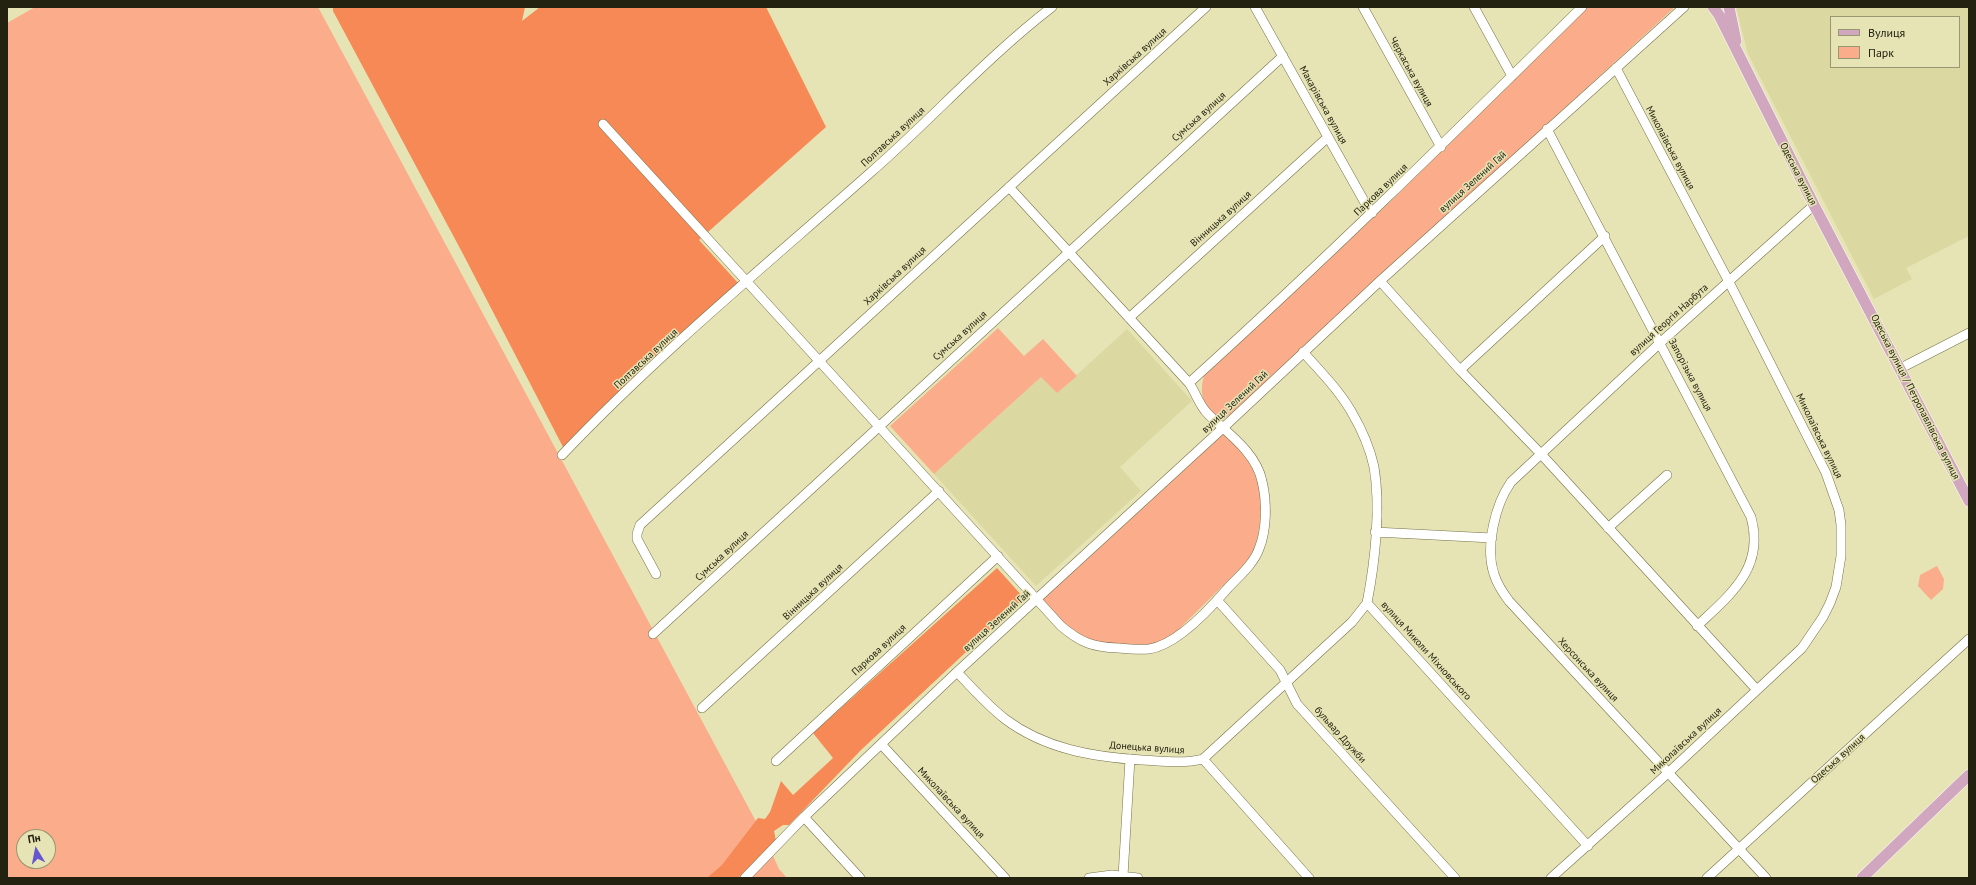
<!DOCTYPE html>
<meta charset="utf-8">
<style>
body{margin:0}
#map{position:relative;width:1976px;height:885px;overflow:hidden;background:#e6e4b5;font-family:"PT Sans",sans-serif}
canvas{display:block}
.frame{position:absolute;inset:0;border:8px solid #232210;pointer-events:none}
.legend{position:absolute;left:1830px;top:16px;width:130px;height:52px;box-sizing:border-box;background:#e6e4b5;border:1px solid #989673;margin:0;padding:5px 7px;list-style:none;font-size:12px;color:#232210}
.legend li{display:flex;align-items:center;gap:8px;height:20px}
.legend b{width:20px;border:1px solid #989673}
.north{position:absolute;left:16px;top:829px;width:40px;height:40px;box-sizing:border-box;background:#e6e4b5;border:1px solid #989673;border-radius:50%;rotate:350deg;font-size:11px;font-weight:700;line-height:16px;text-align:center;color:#232210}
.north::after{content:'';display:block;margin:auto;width:14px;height:18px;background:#6656cf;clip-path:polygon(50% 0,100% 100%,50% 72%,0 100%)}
</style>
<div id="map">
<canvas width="1976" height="885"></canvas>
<div class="frame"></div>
<ul class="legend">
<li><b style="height:5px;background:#d1a7bf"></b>Вулиця</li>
<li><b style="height:11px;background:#fbac8a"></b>Парк</li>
</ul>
<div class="north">Пн</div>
</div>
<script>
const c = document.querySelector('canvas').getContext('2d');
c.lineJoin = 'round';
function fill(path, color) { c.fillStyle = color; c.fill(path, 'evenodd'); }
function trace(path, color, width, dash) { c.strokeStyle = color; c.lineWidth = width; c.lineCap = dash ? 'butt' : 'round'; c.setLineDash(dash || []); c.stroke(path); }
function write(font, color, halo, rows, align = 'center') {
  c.font = font + ' "PT Sans",sans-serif'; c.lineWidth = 3; c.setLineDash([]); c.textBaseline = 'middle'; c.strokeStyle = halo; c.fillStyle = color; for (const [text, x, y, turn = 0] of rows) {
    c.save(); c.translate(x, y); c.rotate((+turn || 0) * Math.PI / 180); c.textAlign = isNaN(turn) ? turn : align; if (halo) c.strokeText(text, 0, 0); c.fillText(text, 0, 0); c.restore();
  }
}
fill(new Path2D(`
 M1736 7H1969V236L1906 268 1912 279 1874 299 1748 54ZM1831 17H1959V67H1831Z
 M1127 329 1192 401 1120 467 1141 491 1036 586 934 474 1042 376 1057 393Z`), '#dbd8a1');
fill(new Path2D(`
 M35 7H318L766 840 779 869 787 878H7V23ZM24 837H48V861H24Z
 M1588 7H1675L1225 419 1220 420 1218 418C1203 403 1198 395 1205 373L1390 202Z
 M998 328 1024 356 1043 339 1077 376 1057 393 1041 377 934 474 890 426Z
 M1224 427C1232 436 1242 445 1249 455 1265 480 1264 533 1250 559L1175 633 1162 641 1144 646 1094 642 1077 635 1037 600Z
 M1937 566 1944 579 1943 589 1931 600 1918 586 1920 575Z`), '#fbac8a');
fill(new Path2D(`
 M333 7H525L522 21 540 7H766L826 127 699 240 739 284 563 447 463 254 333 11Z
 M997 568 1024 598 861 750 789 825H783L774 831 776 841 738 878H707L722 865 758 818 765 819 770 812 781 781 793 795 833 758 813 733Z`), '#f68955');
const minor = new Path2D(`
 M1255 7 1364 201 1372 213
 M1363 7 1441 147
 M1474 7 1512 76
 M603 124 1061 626C1081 643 1093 647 1118 648 1128 649 1139 650 1149 649 1176 645 1209 610 1227 589 1238 577 1253 565 1259 549 1267 529 1267 502 1262 481 1256 452 1227 433 1208 414 1199 405 1196 393 1189 383L1009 187
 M1547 129 1751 517C1765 568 1731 594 1697 626
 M1380 281 1460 370 1541 454 1757 690
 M1129 318 1328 137
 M1303 352C1320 371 1338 389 1351 411 1361 428 1370 448 1374 467 1381 508 1375 562 1367 603L1588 846
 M1901 368 1969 333
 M1460 370 1605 236
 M1189 383C1324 261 1453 134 1582 7
 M562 455C658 354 766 265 870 173 932 119 987 57 1052 7
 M1608 528 1667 475
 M1375 532 1492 538
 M656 574 637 539V534L640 525 1206 7
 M1217 600 1280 670 1297 704 1455 878
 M653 634 1283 56
 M957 672C972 688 987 705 1005 719 1045 749 1093 757 1142 760 1162 761 1183 764 1203 759L1309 878
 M702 708 939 491
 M881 744 1005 878
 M1203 759 1352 622 1367 603
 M776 761 998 556
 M804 817 860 878
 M1123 876 1130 759
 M745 878 804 817 957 672 1224 427 1380 281 1684 7
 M1089 878 1112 875 1138 878
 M1551 878 1668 773 1802 648 1823 617 1830 603 1836 587 1841 556V525L1839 510 1826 473 1729 282 1616 68
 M1707 878 1969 639
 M1766 878 1509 601C1503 593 1497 584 1494 574 1485 547 1495 505 1511 482L1661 342 1814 205`);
const major = new Path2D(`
 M1713 7 1719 15 1814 205 1969 501
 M1729 7 1736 41
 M1862 878 1969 775`);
trace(minor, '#757247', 10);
trace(major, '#fff', 12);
trace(minor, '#fff', 9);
trace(major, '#d1a7bf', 11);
write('10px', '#232210', '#e6e4b5', [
 ["Харківська вулиця",1135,57,-42],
 ["Черкаська вулиця",1411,72,61],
 ["Макарівська вулиця",1323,105,61],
 ["Сумська вулиця",1199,117,-42],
 ["Полтавська вулиця",893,137,-43],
 ["Миколаївська вулиця",1670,148,62],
 ["Одеська вулиця",1798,174,63],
 ["вулиця Зелений Гай",1473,182,-42],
 ["Паркова вулиця",1381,190,-44],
 ["Вінницька вулиця",1221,219,-42],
 ["Харківська вулиця",895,276,-43],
 ["вулиця Георгія Нарбута",1669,320,-42],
 ["Сумська вулиця",960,336,-42],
 ["Полтавська вулиця",646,359,-43],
 ["Запорізька вулиця",1690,375,62],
 ["Одеська вулиця / Петропавлівська вулиця",1915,397,63],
 ["вулиця Зелений Гай",1235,402,-43],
 ["Миколаївська вулиця",1819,436,64],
 ["Сумська вулиця",722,556,-43],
 ["Вінницька вулиця",813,592,-43],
 ["вулиця Зелений Гай",997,621,-42],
 ["Паркова вулиця",879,650,-43],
 ["вулиця Миколи Міхновського",1426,651,48],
 ["Херсонська вулиця",1588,670,47],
 ["бульвар Дружби",1340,735,48],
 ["Миколаївська вулиця",1686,741,-43],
 ["Донецька вулиця",1147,748,4],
 ["Одеська вулиця",1838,759,-42],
 ["Миколаївська вулиця",951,803,47]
]);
</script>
